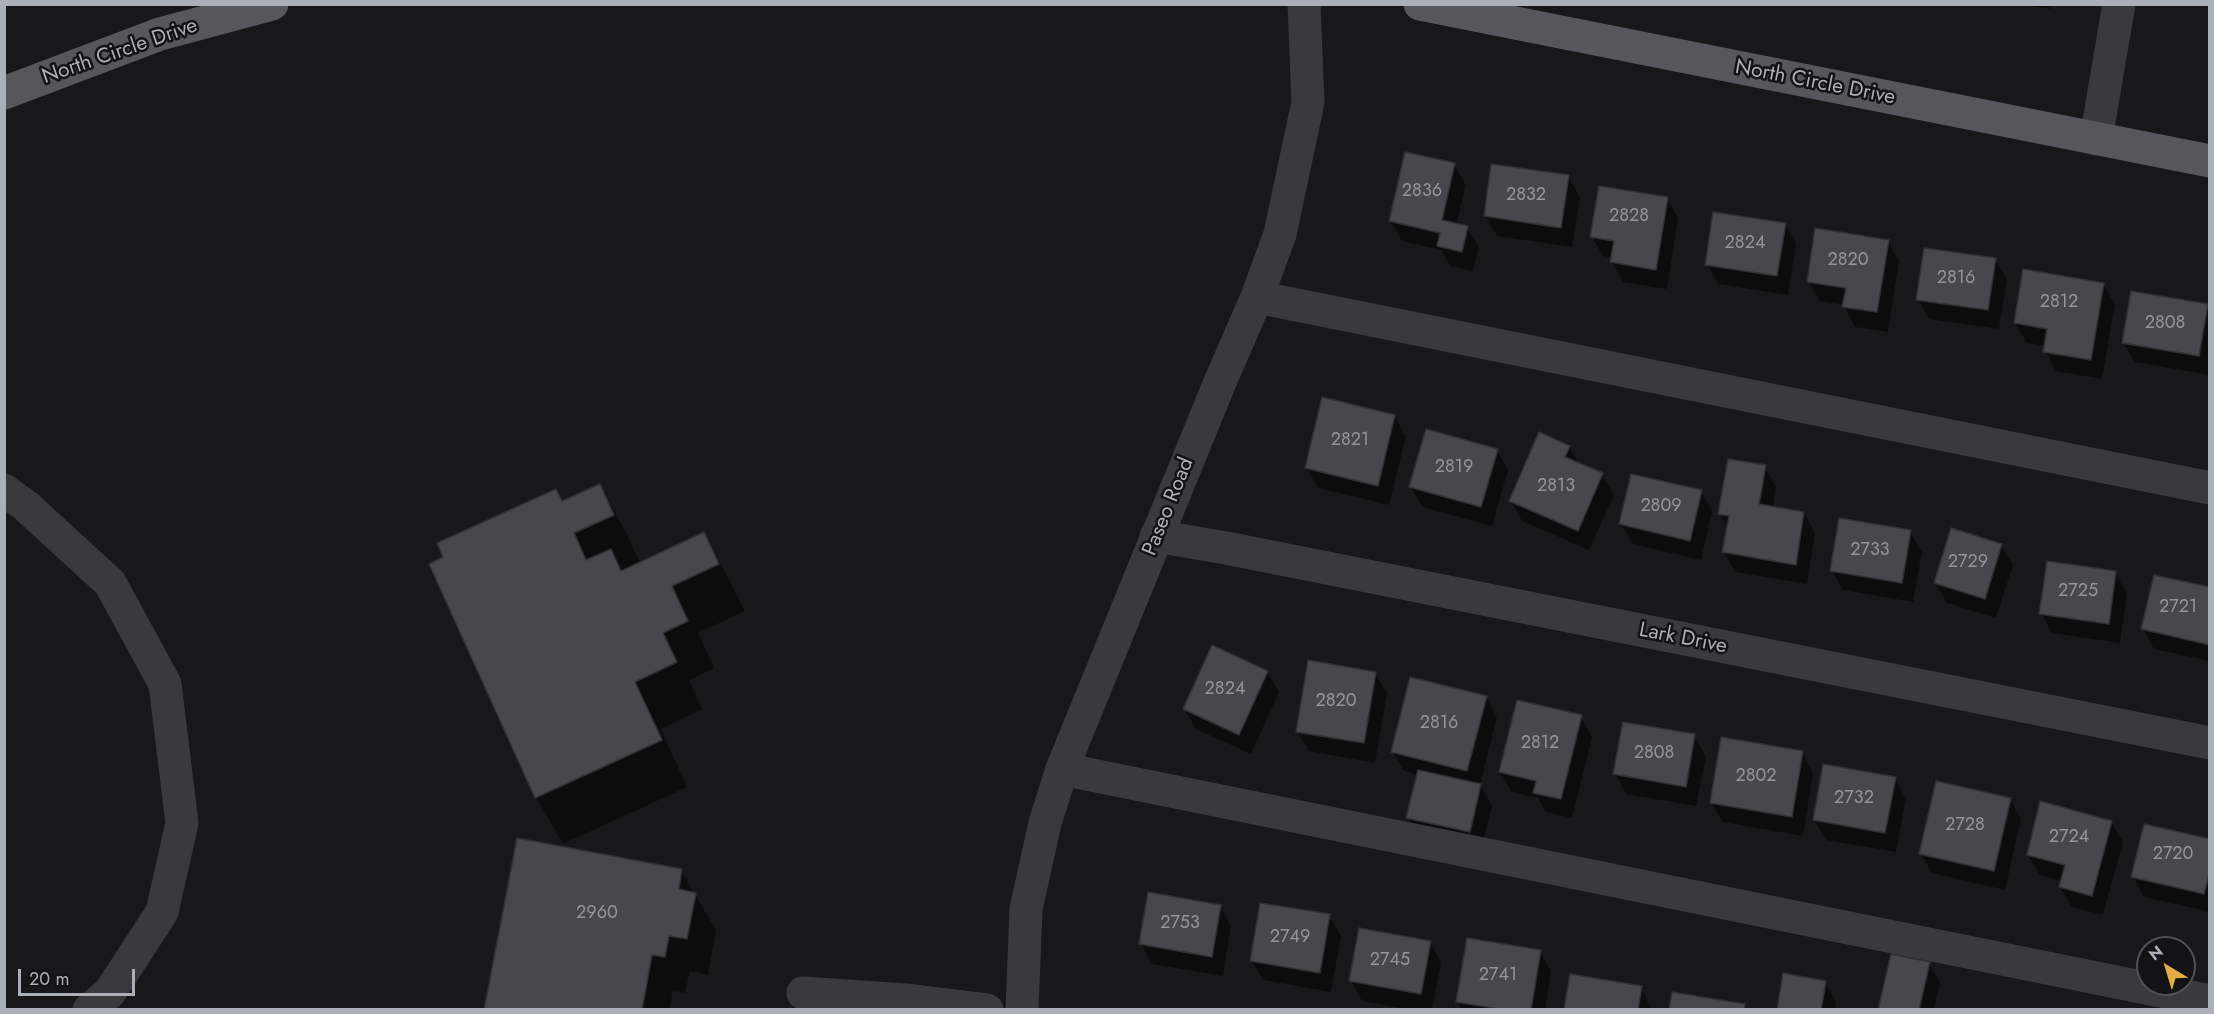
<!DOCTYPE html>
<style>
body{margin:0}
#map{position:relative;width:2214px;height:1014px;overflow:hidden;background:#18181a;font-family:Jost,sans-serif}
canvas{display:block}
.frame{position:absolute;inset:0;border:6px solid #abafb8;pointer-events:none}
.north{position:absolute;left:2136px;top:936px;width:60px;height:60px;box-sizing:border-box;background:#131315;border:2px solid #505156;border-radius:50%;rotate:322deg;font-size:16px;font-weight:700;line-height:24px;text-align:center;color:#abafb8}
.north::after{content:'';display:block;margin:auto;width:21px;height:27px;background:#e4ac45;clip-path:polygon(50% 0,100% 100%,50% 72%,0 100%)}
.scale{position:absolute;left:18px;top:969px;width:117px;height:27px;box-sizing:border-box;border:3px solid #abafb8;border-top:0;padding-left:8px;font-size:18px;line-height:21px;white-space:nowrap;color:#abafb8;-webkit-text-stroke:4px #131315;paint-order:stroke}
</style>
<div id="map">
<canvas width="2214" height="1014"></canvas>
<div class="frame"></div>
<div class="north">N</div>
<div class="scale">20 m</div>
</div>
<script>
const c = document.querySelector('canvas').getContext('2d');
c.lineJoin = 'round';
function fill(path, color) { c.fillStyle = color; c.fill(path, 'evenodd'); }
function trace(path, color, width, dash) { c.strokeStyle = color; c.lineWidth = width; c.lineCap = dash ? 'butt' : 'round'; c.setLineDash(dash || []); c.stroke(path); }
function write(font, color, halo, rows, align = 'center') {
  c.font = font + ' Jost,sans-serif'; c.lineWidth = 5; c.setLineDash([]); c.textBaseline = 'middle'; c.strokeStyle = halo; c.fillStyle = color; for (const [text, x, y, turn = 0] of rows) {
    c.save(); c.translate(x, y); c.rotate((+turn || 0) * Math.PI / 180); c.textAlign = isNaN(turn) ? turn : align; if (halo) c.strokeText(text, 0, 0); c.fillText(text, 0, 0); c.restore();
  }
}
fill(new Path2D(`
 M2013 4H2052L2051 9Z
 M1454 165 1466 185 1456 225 1467 228 1479 247 1473 271 1450 266 1441 250 1402 241 1390 221Z
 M1568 177 1580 197 1572 247 1497 236 1485 216Z
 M1667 198 1678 218 1667 289 1623 282 1612 262 1613 258 1603 256 1592 237Z
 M1785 224 1796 244 1788 295 1718 284 1707 264Z
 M1888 241 1899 261 1888 332 1855 327 1844 305 1820 301 1808 281Z
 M1995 260 2007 279 1999 329 1929 319 1918 299Z
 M2103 284 2115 304 2102 379 2056 371 2045 351V346L2027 343 2015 323Z
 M2207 306 2210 310V375L2135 362 2123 343Z
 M1394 416 1406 436 1389 505 1318 488 1306 468Z
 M1569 447 1580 465 1602 475 1614 495 1589 550 1522 521 1511 501Z
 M1497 450 1508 470 1492 526 1422 507 1411 487Z
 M1765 467 1776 487 1773 508 1804 513 1815 533 1807 584 1735 572 1724 552 1728 528 1720 514Z
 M600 486 626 532 640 563 704 534 730 581 745 611 698 633 714 668 689 680 702 709 661 729 687 787 563 844 536 797 562 503Z
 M1701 491 1712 511 1701 560 1633 544 1621 524Z
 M1910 532 1922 552 1913 602 1843 590 1832 570Z
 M2001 545 2013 565 1996 618 1947 603 1935 583Z
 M2115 573 2127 593 2120 643 2052 633 2041 613Z
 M2210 589V661L2154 649 2143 629Z
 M1267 672 1279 692 1251 754 1196 729 1184 709Z
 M1375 673 1387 693 1375 763 1309 751 1297 732Z
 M1486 697 1497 717 1480 785 1492 805 1481 851 1420 837 1408 818 1418 775 1404 771 1393 752Z
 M1581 717 1592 737 1572 818 1546 812 1538 798 1512 792 1500 772Z
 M1694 736 1706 756 1696 806 1626 794 1615 774Z
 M1802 753 1813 773 1803 836 1723 822 1711 803Z
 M1895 779 1906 799 1896 852 1826 840 1814 820Z
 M2010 799 2021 819 2005 890 1932 873 1920 853Z
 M2111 822 2123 842 2103 915 2072 907 2060 887 2062 881 2040 875 2028 855Z
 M2210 841V912L2144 897 2133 877Z
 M681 871 716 930 708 975 690 971 685 993 673 991 669 1010H485Z
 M1220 906 1231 926 1223 976 1152 964 1141 944Z
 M1329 916 1341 936 1331 992 1263 980 1251 960Z
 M1430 942 1441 962 1432 1010H1411L1362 1001 1351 981Z
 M1540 952 1551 971 1545 1010H1462L1457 1002Z
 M1929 963 1940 983 1934 1010H1880Z
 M1825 982 1836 1002 1835 1010H1778Z
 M1641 987 1652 1010H1565Z`), '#0007');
const building = new Path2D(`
 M1405 152 1455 163 1442 220 1468 226 1462 252 1437 246 1440 233 1389 221Z
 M1491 164 1569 175 1561 228 1484 216Z
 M1599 186 1668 197 1656 270 1610 262 1614 241 1590 237Z
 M1713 212 1786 223 1777 276 1705 265Z
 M1815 228 1889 240 1877 312 1842 307 1846 288 1807 282Z
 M1924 248 1996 258 1988 310 1916 300Z
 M2023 269 2104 283 2091 360 2043 352 2047 329 2014 323Z
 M2131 291 2208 304 2199 356 2122 343Z
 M1322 397 1395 415 1378 486 1305 468Z
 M1426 429 1498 449 1481 507 1409 487Z
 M1539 432 1570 446 1565 457 1603 473 1578 531 1509 501Z
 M1728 459 1766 465 1759 504 1804 512 1796 565 1722 552 1729 516 1718 514Z
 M1631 474 1702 490 1690 541 1619 524Z
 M600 484 614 515 574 533 586 560 611 549 621 571 704 532 719 564 672 586 688 621 663 633 677 662 635 682 662 740 535 798 429 564 443 557 437 543 556 489 562 501Z
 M1839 518 1911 530 1902 583 1830 571Z
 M1951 528 2002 544 1985 599 1934 583Z
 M2047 561 2116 571 2109 624 2039 614Z
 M2154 575 2210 587V645L2141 629Z
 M1212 645 1268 671 1239 735 1183 709Z
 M1308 660 1376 672 1364 743 1296 732Z
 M1410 677 1487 696 1467 771 1391 752Z
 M1517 700 1582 715 1561 799 1533 793 1536 781 1499 772Z
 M1623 722 1695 734 1686 787 1613 774Z
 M1721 737 1803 751 1792 817 1710 803Z
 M1823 764 1896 777 1885 833 1813 820Z
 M1418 770 1481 784 1470 832 1406 818Z
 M1936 781 2011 798 1994 871 1919 854Z
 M2040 801 2112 821 2092 896 2059 887 2065 865 2027 855Z
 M2144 824 2210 839V871L2204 894 2131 877Z
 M517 838 682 869 679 889 696 893 687 939 669 936 665 957 652 955 642 1010H484Z
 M1148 892 1221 905 1212 957 1139 944Z
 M1260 903 1330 914 1320 973 1250 961Z
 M1359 928 1431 941 1421 994 1349 981Z
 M1467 938 1541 950 1531 1010H1505L1456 1002Z
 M1891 954 1930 962 1919 1010H1878Z
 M1783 973 1826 981 1821 1010H1777Z
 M1570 974 1642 986 1638 1010H1564Z
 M1672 992 1745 1004 1744 1010H1669Z`);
fill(building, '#47484c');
trace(building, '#323235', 1.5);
trace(new Path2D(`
 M2096 139 2119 4
 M1257 297 2210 488
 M4 490 26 506 110 583 165 684 182 823 162 912 110 992 89 1010
 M1156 536 1226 548 2210 743
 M1062 769 2210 1001
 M803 993 905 1000 987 1010
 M1022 1010 1026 909 1045 823 1062 769 1220 382 1257 297 1280 234 1308 102 1304 4`), '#393a3e', 33);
trace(new Path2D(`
 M1420 4 2210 161
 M4 93 160 34 272 4`), '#55575d', 33);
write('18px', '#92959d', null, [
 ["2836",1422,192],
 ["2832",1526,196],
 ["2828",1629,217],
 ["2824",1745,244],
 ["2820",1848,261],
 ["2816",1956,279],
 ["2812",2059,303],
 ["2808",2165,324],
 ["2821",1350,441],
 ["2819",1454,468],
 ["2813",1556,487],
 ["2809",1661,507],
 ["2733",1870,551],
 ["2729",1968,563],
 ["2725",2078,592],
 ["2721",2178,608],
 ["2824",1225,690],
 ["2820",1336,702],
 ["2816",1439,724],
 ["2812",1540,744],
 ["2808",1654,754],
 ["2802",1756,777],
 ["2732",1854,799],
 ["2728",1965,826],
 ["2724",2069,838],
 ["2720",2173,855],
 ["2960",597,914],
 ["2753",1180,924],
 ["2749",1290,938],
 ["2745",1390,961],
 ["2741",1498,976]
]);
write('21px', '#abafb8', '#131315', [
 ["North Circle Drive",120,52,-19],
 ["North Circle Drive",1815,83,11],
 ["Paseo Road",1169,507,-68],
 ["Lark Drive",1683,639,11]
]);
</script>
